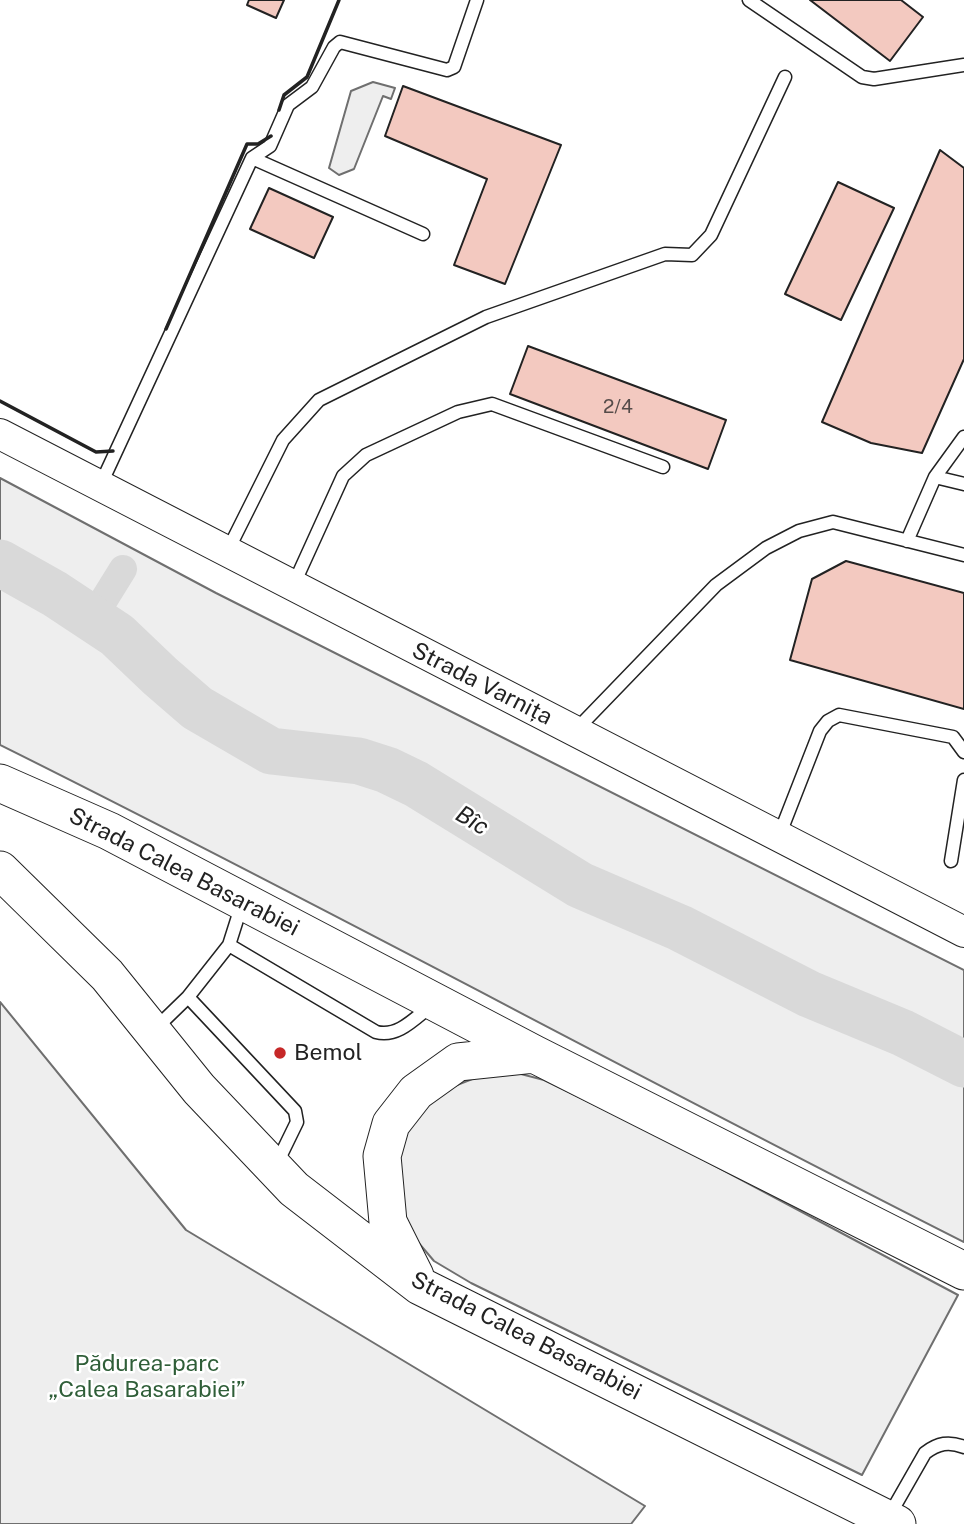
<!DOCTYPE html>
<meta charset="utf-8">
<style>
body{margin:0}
canvas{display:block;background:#fff}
</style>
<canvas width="964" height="1524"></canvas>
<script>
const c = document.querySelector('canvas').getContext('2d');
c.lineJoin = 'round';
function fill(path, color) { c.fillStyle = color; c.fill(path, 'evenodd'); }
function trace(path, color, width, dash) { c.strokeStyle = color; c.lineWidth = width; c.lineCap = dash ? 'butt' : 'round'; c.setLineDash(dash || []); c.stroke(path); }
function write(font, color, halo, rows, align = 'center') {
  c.font = font + ' "Public Sans",sans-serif'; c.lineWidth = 5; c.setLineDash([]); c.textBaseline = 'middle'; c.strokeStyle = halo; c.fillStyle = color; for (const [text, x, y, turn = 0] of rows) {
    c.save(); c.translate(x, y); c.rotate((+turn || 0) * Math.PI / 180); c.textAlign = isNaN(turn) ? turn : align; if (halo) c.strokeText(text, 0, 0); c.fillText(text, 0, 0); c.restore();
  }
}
const green = new Path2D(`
 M373 82 395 88 391 99 383 96 354 169 339 175 329 168 351 91Z
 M0 478 216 593 964 970V1242C641 1079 324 906 0 745Z
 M0 1002 186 1230 645 1506 631 1524H0Z
 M517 1073 544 1080 659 1136 958 1295 862 1475 471 1283 434 1261 406 1228 394 1162 405 1134 422 1108 452 1087 485 1074Z`);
fill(green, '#eee');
trace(green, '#6f6f6f', 2);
trace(new Path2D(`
 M92 619 123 569`), '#d9d9d9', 28);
trace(new Path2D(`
 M0 563 55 594 117 635 160 676 197 708 271 751 359 761 387 770 416 784 580 885 680 928 809 994 903 1033 964 1064`), '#d9d9d9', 47);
const building = new Path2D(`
 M249 0H284L276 18 247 5Z
 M810 0H901L923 17 890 61Z
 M403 86 561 145 505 284 454 265 487 179 385 136Z
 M940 150 964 168V359L922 453 871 443 822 422Z
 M838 182 894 208 841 320 785 294Z
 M269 188 333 217 314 258 250 229Z
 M528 346 726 420 708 469 510 394Z
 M846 561 964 593V709L790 660 812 579Z`);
fill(building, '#f3c9c0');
trace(building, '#222', 2);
const service = new Path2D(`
 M749 0 862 77 874 79 964 65
 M252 158 423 234
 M935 477 964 484
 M100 486 252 158 270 146 288 105 312 87 334 47 340 42 447 70 454 67 477 0
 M907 541 935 477 964 437
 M227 552 283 440 319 400 486 317 665 254 692 255 711 235 785 77
 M293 586 343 476 366 455 458 412 492 404 663 467
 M575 731 716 585 766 548 799 531 833 522 964 555
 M779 836 820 731 828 721 839 715 953 737 964 752
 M951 861 964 780
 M242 904 229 945 376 1032C398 1038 415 1018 432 1005
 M188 997 229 945
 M155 1029 188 997 295 1111 297 1122 277 1163
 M889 1516 925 1453C938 1443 949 1441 964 1447`);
const tertiary = new Path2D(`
 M0 434 964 932`);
const primary = new Path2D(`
 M0 783 109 831 534 1054 964 1271
 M0 870 107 975 199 1089 294 1189 420 1286 897 1524
 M415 1276 388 1222 382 1156 391 1124 416 1092 458 1062 534 1054`);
trace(service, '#222', 15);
trace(tertiary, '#222', 32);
trace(primary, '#222', 39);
trace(service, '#fff', 12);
trace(tertiary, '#fff', 30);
trace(primary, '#fff', 37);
trace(new Path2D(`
 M279 110 284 95 307 77 339 0
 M166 329 247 144H258L271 136
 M0 401 96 452 113 451`), '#222', 3.5);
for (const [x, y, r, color] of [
 [280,1053,7,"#c62828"]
]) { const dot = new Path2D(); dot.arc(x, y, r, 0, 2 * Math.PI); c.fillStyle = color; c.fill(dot); trace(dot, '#fff', 2.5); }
write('19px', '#564c4a', null, [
 ["2/4",618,407]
]);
write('23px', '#222', '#fff', [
 ["Strada Varnița",482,684,27],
 ["Strada Calea Basarabiei",184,872,27],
 ["Strada Calea Basarabiei",526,1336,27]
]);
write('23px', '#222', '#fff', [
 ["Bemol",294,1053]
], 'left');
write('23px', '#2f5e38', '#fff', [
 ["Pădurea-parc",147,1364],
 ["„Calea Basarabiei”",147,1390]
]);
write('italic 24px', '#222', '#fff', [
 ["Bîc",472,821,31]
]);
</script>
